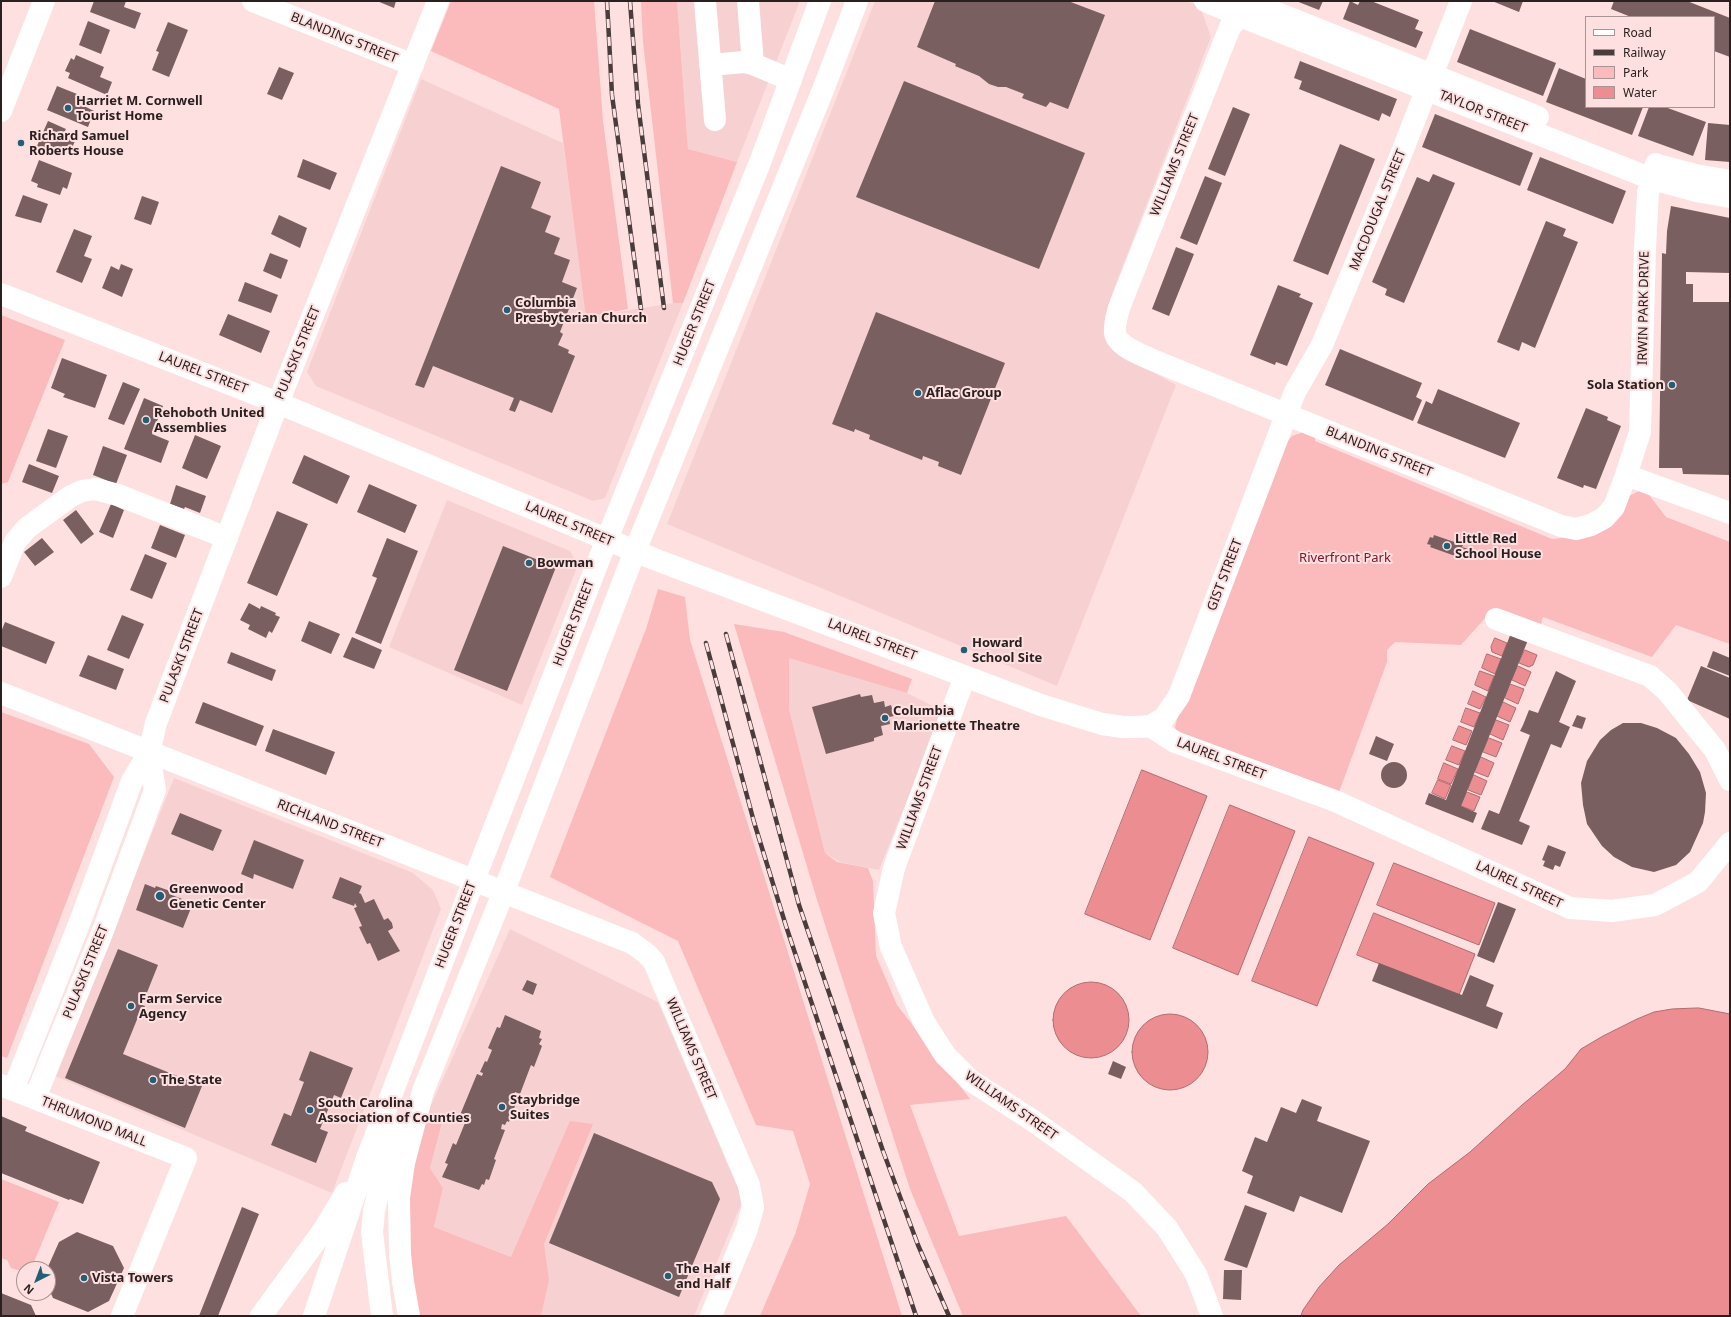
<!DOCTYPE html>
<style>
body{margin:0}
#map{position:relative;width:1731px;height:1317px;overflow:hidden;background:#fee0e0;font-family:"Noto Sans",sans-serif}
canvas{display:block}
.frame{position:absolute;inset:0;border:2px solid #2a2020;pointer-events:none}
.legend{position:absolute;left:1585px;top:16px;width:130px;height:92px;box-sizing:border-box;background:#fee0e0;border:1px solid #a99393;margin:0;padding:5px 7px;list-style:none;font-size:12px;color:#2a2020}
.legend li{display:flex;align-items:center;gap:8px;height:20px}
.legend b{width:20px;border:1px solid #a99393}
.north{position:absolute;left:16px;top:1261px;width:40px;height:40px;box-sizing:border-box;background:#fee0e0;border:1px solid #a99393;border-radius:50%;rotate:222deg;font-size:11px;font-weight:700;line-height:16px;text-align:center;color:#2a2020}
.north::after{content:'';display:block;margin:auto;width:14px;height:18px;background:#225f76;clip-path:polygon(50% 0,100% 100%,50% 72%,0 100%)}
</style>
<div id="map">
<canvas width="1731" height="1317"></canvas>
<div class="frame"></div>
<ul class="legend">
<li><b style="height:5px;background:#fff"></b>Road</li>
<li><b style="height:5px;background:#493c3c"></b>Railway</li>
<li><b style="height:11px;background:#fbbabb"></b>Park</li>
<li><b style="height:11px;background:#ec8d91"></b>Water</li>
</ul>
<div class="north">N</div>
</div>
<script>
const c = document.querySelector('canvas').getContext('2d');
c.lineJoin = 'round';
function fill(path, color) { c.fillStyle = color; c.fill(path, 'evenodd'); }
function trace(path, color, width, dash) { c.strokeStyle = color; c.lineWidth = width; c.lineCap = dash ? 'butt' : 'round'; c.setLineDash(dash || []); c.stroke(path); }
function write(font, color, halo, rows, align = 'center') {
  c.font = font + ' "Noto Sans",sans-serif'; c.lineWidth = 4; c.setLineDash([]); c.textBaseline = 'middle'; c.strokeStyle = halo; c.fillStyle = color; for (const [text, x, y, turn = 0] of rows) {
    c.save(); c.translate(x, y); c.rotate((+turn || 0) * Math.PI / 180); c.textAlign = isNaN(turn) ? turn : align; if (halo) c.strokeText(text, 0, 0); c.fillText(text, 0, 0); c.restore();
  }
}
fill(new Path2D(`
 M677 1H800L737 162 688 149Z
 M875 1H1186L1200 6 1211 37 1112 294 1105 316 1107 336 1144 367 1176 385 1057 686 667 524Z
 M421 79 563 143 587 317 673 303H683L605 498 593 501 316 386 307 372Z
 M447 500 570 551 578 565 522 705 389 647Z
 M789 657 907 693 943 711 879 870 840 862 825 853 789 709Z
 M174 778 413 873 433 890 441 909 332 1193 55 1076Z
 M510 929 658 1002 743 1200 694 1316H541L548 1280 511 1257 434 1227 443 1188 430 1168 443 1121 428 1112Z`), '#f7d1d1');
fill(new Path2D(`
 M451 1H594L603 121 628 309 586 317 559 109 431 51Z
 M641 1H677L688 149 737 162 683 303H673L643 42Z
 M1 315 65 340 8 482 1 484Z
 M1304 432 1315 435V441L1552 539 1581 536 1629 496 1639 491H1646L1666 517 1730 542V644L1676 625 1652 657 1543 617 1540 627 1487 616 1461 645 1395 642 1387 650V662L1339 792 1177 732 1175 727 1177 719 1284 446 1292 436Z
 M658 589 685 597 690 640 902 1316H760L796 1232 810 1184 793 1131 756 1125 678 941 550 877 646 629Z
 M734 624 784 632 912 679 907 693 789 658V709L825 853 837 862 868 868 873 881 876 956 897 1005 970 1099 910 1105 959 1236 1066 1216 1141 1316H963L910 1189 818 903Z
 M1 712 89 744 114 777 7 1058 1 1056Z
 M428 1112 443 1120 430 1168 443 1188 434 1227 511 1257 570 1121 593 1124 544 1244 549 1280 541 1316H419L413 1293 406 1192Z
 M1 1179 59 1202 31 1269 17 1270 11 1268 7 1260 1 1258Z`), '#fbbabb');
const water = new Path2D(`
 M1495 638 1507 643 1502 656 1492 652 1491 647Z
 M1525 650 1537 655 1533 665 1529 667 1519 663Z
 M1487 654 1501 659 1495 674 1482 668Z
 M1518 666 1531 672 1525 686 1512 680Z
 M1480 671 1494 676 1488 691 1475 685Z
 M1510 684 1524 689 1518 704 1505 698Z
 M1473 691 1486 697 1480 709 1468 704Z
 M1503 702 1516 708 1510 722 1497 716Z
 M1466 708 1480 713 1474 727 1461 722Z
 M1496 720 1509 725 1503 740 1490 734Z
 M1459 726 1472 731 1466 745 1453 740Z
 M1489 738 1502 743 1496 757 1483 752Z
 M1452 746 1465 751 1459 765 1446 760Z
 M1481 757 1494 763 1488 777 1475 772Z
 M1444 763 1458 769 1451 784 1438 779Z
 M1142 770 1207 796 1150 940 1085 914Z
 M1474 775 1487 781 1481 795 1468 790Z
 M1438 780 1451 785 1445 799 1432 793Z
 M1467 792 1480 797 1474 811 1461 806Z
 M1230 805 1295 831 1238 975 1173 948Z
 M1309 837 1374 863 1317 1006 1252 981Z
 M1394 863 1495 903 1479 945 1377 905Z
 M1374 913 1475 954 1459 995 1357 955Z
 M1053 1020a38 38 0 1 1 76 0a38 38 0 1 1-76 0Z
 M1699 1008 1730 1014V1316H1301L1303 1310 1319 1287 1339 1265 1388 1224 1428 1184 1470 1152 1522 1105 1565 1069 1581 1049 1603 1036 1637 1019 1654 1012 1672 1009Z
 M1132 1052a38 38 0 1 1 76 0a38 38 0 1 1-76 0Z`);
fill(water, '#ec8d91');
trace(water, '#b26c6f', 1);
fill(new Path2D(`
 M94 1H126L124 7 141 13 135 29 90 12Z
 M377 1H396L394 8Z
 M935 1H1068L1105 15 1068 109 1050 102 1046 107 1022 98 1024 94 1006 87H998L989 84 979 76 955 66 956 64 917 47Z
 M1296 1H1323L1319 10Z
 M1350 1 1358 5 1360 1H1371L1419 20 1415 29 1423 32 1416 48 1343 19Z
 M1492 1H1523L1519 12Z
 M1614 1H1687L1730 18V57L1714 51V17H1631L1611 9Z
 M88 21 110 30 101 54 79 45Z
 M168 22 188 30 169 77 152 70 159 52 156 51Z
 M1470 29 1556 63 1543 96 1457 62Z
 M76 55 104 67 100 77 112 82 107 95 68 78 70 73 65 71 71 58 74 60Z
 M1300 61 1397 99 1390 117 1382 113 1379 121 1299 89 1302 81 1294 78Z
 M279 67 294 73 282 100 267 94Z
 M1559 68 1586 79V107H1643L1632 135 1546 102Z
 M904 81 1085 153 1039 269 856 197Z
 M57 86 87 98 84 106 94 111 88 127 47 110Z
 M1233 107 1250 114 1225 176 1208 169Z
 M1649 107H1665L1706 122 1693 156 1638 136Z
 M1435 114 1533 153 1520 186 1422 147Z
 M48 121 66 129 65 131 77 136 70 153 59 148 56 154 37 146Z
 M1708 123 1730 125V162L1705 160Z
 M1340 144 1375 159 1328 275 1293 261Z
 M1540 157 1626 191 1613 224 1527 190Z
 M303 159 337 173 330 190 297 177Z
 M39 160 72 173 67 189 63 187 60 195 37 187 38 184 31 181Z
 M501 166 541 182 531 208 551 216 545 232 560 238 554 254 570 260 562 282 577 288 560 332 563 334 558 345 569 350 568 353 575 356 552 413 520 400 515 412 509 410 514 398 433 366 424 388 415 385Z
 M1433 174 1455 183 1404 303 1385 295 1387 289 1372 282 1417 177 1429 182Z
 M1205 176 1222 183 1197 245 1180 238Z
 M23 195 48 204 41 223 15 216Z
 M142 196 159 202 151 225 134 219Z
 M1671 206 1730 218V273L1686 272V284H1693V302H1730V475L1683 474 1682 468H1659L1662 253 1666 254 1667 231Z
 M279 215 307 228 300 248 271 234Z
 M1546 221 1566 229 1563 236 1578 242 1535 348 1522 342 1519 351 1497 342Z
 M74 229 92 236 84 256 92 259 82 283 56 272Z
 M1176 247 1194 254 1169 316 1152 309Z
 M270 253 288 260 281 279 263 271Z
 M121 264 133 269 122 297 102 288 111 266 119 270Z
 M245 282 278 295 271 313 238 301Z
 M1278 285 1301 294 1299 297 1313 303 1287 366 1276 362 1275 365 1250 355Z
 M876 312 1005 363 961 475 938 466 939 462 923 456 922 460 869 439 870 435 855 429 854 432 832 424Z
 M228 314 270 331 261 353 219 335Z
 M1340 349 1422 383 1416 397 1422 400 1413 421 1325 385Z
 M62 358 107 375 95 408 63 397 65 394 51 388Z
 M123 382 140 389 124 425 108 419Z
 M1438 389 1520 423 1505 458 1417 423 1426 401 1432 404Z
 M144 398 163 406 152 434 169 441 161 463 124 449Z
 M1586 408 1608 417 1607 420 1621 426 1596 489 1584 485 1583 488 1557 478Z
 M48 429 68 436 56 468 36 461Z
 M195 435 221 446 207 479 182 468Z
 M103 446 127 455 116 484 93 475Z
 M304 455 350 476 337 504 292 483Z
 M29 464 59 476 52 493 22 482Z
 M369 484 417 505 405 533 357 512Z
 M176 485 206 496 200 513 185 507 184 509 170 504Z
 M111 504 124 510 113 538 99 532Z
 M76 510 94 534 81 544 63 520Z
 M277 511 308 524 277 596 247 583Z
 M160 525 185 535 176 558 151 548Z
 M1434 535 1463 545 1462 547 1468 549 1465 557 1459 555 1458 557 1430 547 1431 545 1427 544 1430 537 1433 538Z
 M42 538 54 552 35 566 24 552Z
 M387 538 418 551 381 644 355 633 377 578 372 576Z
 M503 546 556 567 507 691 454 670Z
 M145 554 167 563 152 599 130 590Z
 M249 603 260 609 261 606 276 613 275 615 280 617 272 633 269 631 266 638 248 629 250 625 240 620Z
 M122 615 144 624 129 659 107 650Z
 M309 621 340 634 331 654 301 641Z
 M5 622 55 642 46 664 1 646V632Z
 M1511 633 1528 640 1461 806 1477 813 1473 823 1425 804 1429 793 1446 800Z
 M352 637 382 650 374 669 343 657Z
 M1713 651 1730 658V676L1707 667Z
 M231 652 276 670 272 681 227 663Z
 M88 655 124 669 116 690 79 676Z
 M1701 666 1730 678V719L1687 700Z
 M1556 671 1576 681 1559 722 1570 727 1561 748 1551 744 1519 821 1530 826 1522 845 1481 829 1489 810 1499 814 1530 735 1520 731 1523 725 1529 710 1538 713Z
 M860 694 861 697 872 695 874 703 884 701 885 707 891 705 894 716 889 717 890 724 881 726 883 735 874 738V741L826 754 812 707Z
 M203 702 264 726 256 746 195 723Z
 M1577 715 1586 718 1582 729 1572 726Z
 M1623 723H1641L1657 728 1676 738 1689 754 1700 772 1706 793 1705 812 1703 823 1690 852 1676 865 1654 872 1632 867 1614 857 1602 846 1587 824 1583 805 1581 783 1587 761 1600 740 1611 730Z
 M273 729 335 752 326 775 265 751Z
 M1376 736 1394 744 1387 761 1369 754Z
 M1381 775a13 13 0 1 1 26 0a13 13 0 1 1-26 0Z
 M180 813 222 830 213 851 171 834Z
 M254 840 304 860 293 889 254 874 253 879 241 874Z
 M1548 845 1566 852 1560 867 1555 865 1553 870 1543 866 1545 861 1542 860Z
 M340 877 362 886 359 893 361 894 365 903 374 899 384 920 388 918 392 923 393 928 388 931 400 951 378 961 370 943 367 944 359 927 362 926 354 908 357 907 355 903 354 906 332 898Z
 M145 884 155 888 156 886 170 891 169 894 193 903 183 928 136 910Z
 M1498 902 1516 909 1494 963 1477 956Z
 M118 949 158 965 142 1005 145 1006 140 1018 138 1017 123 1054 202 1086 185 1128 65 1078Z
 M1379 963 1462 995 1470 975 1494 985 1486 1006 1503 1013 1497 1029 1372 981Z
 M527 980 537 984 533 995 522 990Z
 M505 1015 541 1031 539 1038 542 1039 539 1044 542 1046 534 1067 531 1065 520 1094 515 1092 513 1097 516 1098 514 1102 516 1103 509 1122 507 1121 505 1125 502 1124 501 1129 505 1130 494 1159 496 1160 489 1180 486 1179 484 1185 482 1184 479 1190 442 1177 448 1164 445 1163 453 1143 456 1145 467 1118 460 1115 477 1074 482 1076 483 1073 480 1072 485 1061 487 1062 492 1050 488 1048 497 1027 500 1028Z
 M310 1051 353 1068 341 1098 334 1095 320 1129 328 1132 316 1163 271 1145 284 1113 291 1116 304 1082 299 1080Z
 M1113 1061 1126 1067 1121 1079 1108 1074Z
 M1302 1099 1322 1107 1317 1121 1370 1141 1342 1213 1300 1196 1294 1212 1247 1193 1253 1176 1242 1171 1255 1137 1267 1142 1281 1107 1296 1113Z
 M1 1116 27 1127 25 1131 100 1162 83 1204 70 1199 69 1200 1 1173Z
 M594 1133 712 1182 720 1199 679 1297 549 1243Z
 M1245 1205 1267 1213 1247 1268 1224 1260Z
 M242 1207 259 1214 218 1316H199Z
 M77 1232 113 1246 124 1268 109 1301 88 1312 53 1298 48 1287 47 1269 59 1242Z
 M1224 1270H1242L1241 1300 1223 1299Z
 M1 1293 31 1305 36 1316H1Z`), '#795f60');
trace(new Path2D(`
 M253 1 413 65
 M705 1 715 120
 M748 1 753 64
 M1246 1 1240 16 1230 27 1119 308C1117 316 1114 325 1115 333 1118 350 1158 361 1172 368L1561 526 1576 529 1591 525 1604 518 1614 507 1626 475 1640 432 1645 248 1648 193 1656 164
 M1247 1 1538 117
 M1240 16 1652 179 1696 191 1730 197
 M710 65 744 62 753 64 791 80
 M1 111 44 1
 M1661 166 1695 175 1730 181
 M1 294 278 403 654 559 1041 705 1102 724 1123 727H1138L1150 726 1164 718 1179 696 1295 392 1322 345 1402 152 1461 1
 M1626 475 1730 513
 M1 577 15 542 27 528 71 496 82 491 95 489 118 495 227 538
 M1496 619 1650 676 1667 691 1715 750 1730 780
 M965 676 894 868 884 913 891 947 924 1022 945 1055 970 1080 1035 1122 1133 1192 1167 1228 1196 1274 1212 1316
 M1 693 632 943 647 954 654 962 749 1185 753 1207 747 1229 711 1316
 M1150 726 1175 742 1335 801 1570 908 1612 911 1655 905 1698 882 1730 843
 M1 1085 186 1158 122 1316
 M13 1090 81 919 132 781 149 753
 M35 1098 104 928 155 790 149 753 156 723 278 403 438 1`), '#fff', 22);
trace(new Path2D(`
 M1205 1 1240 16
 M261 1316 323 1231 346 1193
 M314 1316 367 1158 474 880 607 539 759 165 820 1
 M382 1316 372 1232 374 1211 385 1166 403 1125
 M409 1316 403 1282 400 1254 399 1198 404 1163 423 1091 504 891 635 551 823 90 857 1`), '#fff', 22);
const rail = new Path2D(`
 M607 1 612 95 641 309
 M630 1 638 104 664 308
 M726 634 799 905 883 1151 918 1245 949 1316
 M706 643 754 822 786 926 916 1316`);
trace(rail, '#493c3c', 4.5);
trace(rail, '#fee0e0', 3, [9]);
for (const [x, y, r, color] of [
 [68,108,4,"#225f76"],
 [21,143,4,"#225f76"],
 [507,310,4,"#225f76"],
 [1672,385,4,"#225f76"],
 [918,393,4,"#225f76"],
 [146,420,4,"#225f76"],
 [1447,546,4,"#225f76"],
 [529,563,4,"#225f76"],
 [964,650,4,"#225f76"],
 [885,718,4,"#225f76"],
 [160,896,5,"#225f76"],
 [131,1006,4,"#225f76"],
 [153,1080,4,"#225f76"],
 [502,1107,4,"#225f76"],
 [310,1110,4,"#225f76"],
 [668,1276,4,"#225f76"],
 [84,1278,4,"#225f76"]
]) { const dot = new Path2D(); dot.arc(x, y, r, 0, 2 * Math.PI); c.fillStyle = color; c.fill(dot); trace(dot, '#fee0e0', 1.5); }
write('13px', '#2a2020', '#fee0e0', [
 ["BLANDING STREET",344,38,22],
 ["TAYLOR STREET",1483,112,22],
 ["WILLIAMS STREET",1175,165,-68],
 ["MACDOUGAL STREET",1378,210,-68],
 ["IRWIN PARK DRIVE",1644,308,-89],
 ["HUGER STREET",695,323,-68],
 ["PULASKI STREET",298,353,-68],
 ["LAUREL STREET",203,373,21],
 ["BLANDING STREET",1379,452,22],
 ["LAUREL STREET",569,524,23],
 ["GIST STREET",1225,575,-69],
 ["HUGER STREET",574,623,-69],
 ["LAUREL STREET",872,640,21],
 ["PULASKI STREET",182,656,-69],
 ["LAUREL STREET",1221,759,21],
 ["WILLIAMS STREET",920,798,-70],
 ["RICHLAND STREET",330,824,21],
 ["LAUREL STREET",1519,885,25],
 ["HUGER STREET",456,925,-69],
 ["PULASKI STREET",86,972,-68],
 ["WILLIAMS STREET",691,1049,67],
 ["WILLIAMS STREET",1011,1106,35],
 ["THRUMOND MALL",94,1122,22]
]);
write('bold 13px', '#2a2020', '#fee0e0', [
 ["Harriet M. Cornwell",76,101],
 ["Tourist Home",76,116],
 ["Richard Samuel",29,136],
 ["Roberts House",29,151],
 ["Columbia",515,303],
 ["Presbyterian Church",515,318],
 ["Sola Station",1664,385,"right"],
 ["Aflac Group",926,393],
 ["Rehoboth United",154,413],
 ["Assemblies",154,428],
 ["Little Red",1455,539],
 ["School House",1455,554],
 ["Bowman",537,563],
 ["Howard",972,643],
 ["School Site",972,658],
 ["Columbia",893,711],
 ["Marionette Theatre",893,726],
 ["Greenwood",169,889],
 ["Genetic Center",169,904],
 ["Farm Service",139,999],
 ["Agency",139,1014],
 ["The State",161,1080],
 ["Staybridge",510,1100],
 ["Suites",510,1115],
 ["South Carolina",318,1103],
 ["Association of Counties",318,1118],
 ["The Half",676,1269],
 ["and Half",676,1284],
 ["Vista Towers",92,1278]
], 'left');
write('13px', '#85122a', '#fee0e0', [
 ["Riverfront Park",1345,558]
]);
</script>
